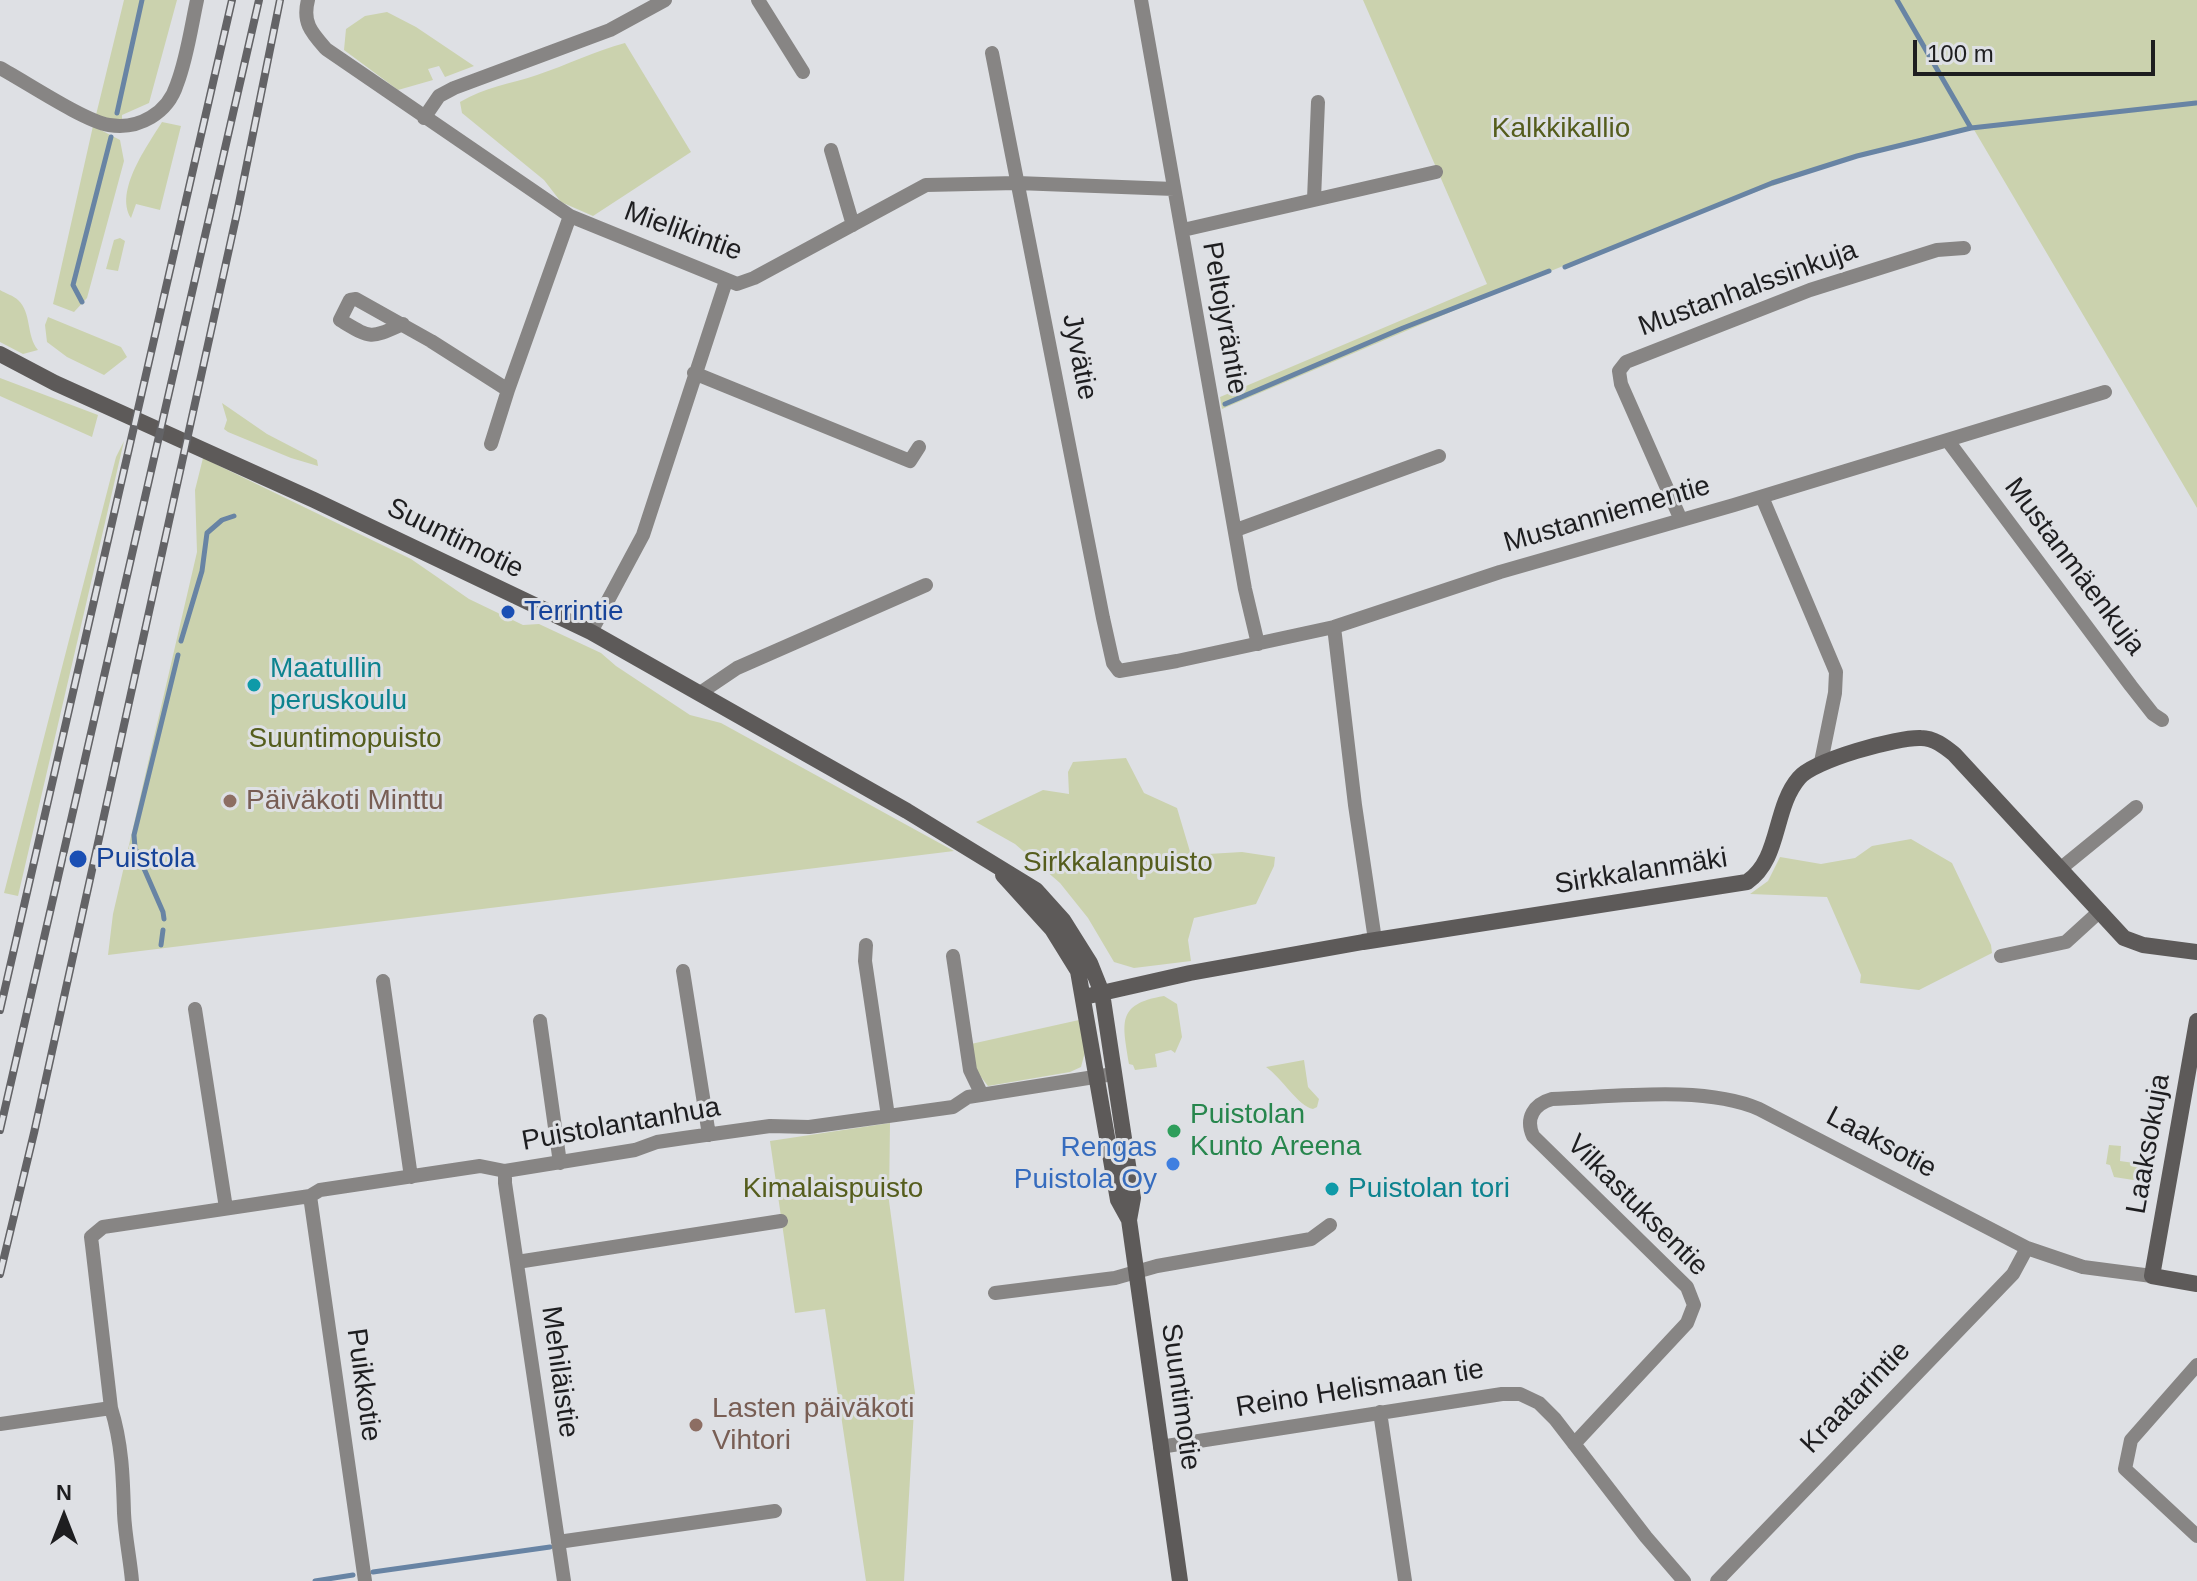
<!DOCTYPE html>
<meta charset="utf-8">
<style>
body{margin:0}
#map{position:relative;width:2197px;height:1581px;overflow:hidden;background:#dee0e4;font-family:Arial,sans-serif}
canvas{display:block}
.north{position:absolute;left:24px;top:1477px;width:80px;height:80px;-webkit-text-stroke:6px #dee0e4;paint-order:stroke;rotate:0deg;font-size:22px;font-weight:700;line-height:32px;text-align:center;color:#1e1e20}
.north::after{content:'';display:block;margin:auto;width:28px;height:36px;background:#1e1e20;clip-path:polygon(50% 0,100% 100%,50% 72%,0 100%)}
.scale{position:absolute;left:1913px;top:40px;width:242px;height:36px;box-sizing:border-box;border:4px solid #1e1e20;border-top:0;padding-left:10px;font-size:24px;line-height:28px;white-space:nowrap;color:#1e1e20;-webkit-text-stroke:6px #dee0e4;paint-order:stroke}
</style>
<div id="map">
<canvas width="2197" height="1581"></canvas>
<div class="north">N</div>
<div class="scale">100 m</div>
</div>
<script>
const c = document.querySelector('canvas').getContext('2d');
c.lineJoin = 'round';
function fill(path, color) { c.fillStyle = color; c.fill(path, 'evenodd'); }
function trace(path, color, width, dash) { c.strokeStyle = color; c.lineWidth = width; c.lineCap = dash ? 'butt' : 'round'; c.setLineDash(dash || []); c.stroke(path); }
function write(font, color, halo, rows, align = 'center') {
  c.font = font + ' Arial,sans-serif'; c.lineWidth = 6; c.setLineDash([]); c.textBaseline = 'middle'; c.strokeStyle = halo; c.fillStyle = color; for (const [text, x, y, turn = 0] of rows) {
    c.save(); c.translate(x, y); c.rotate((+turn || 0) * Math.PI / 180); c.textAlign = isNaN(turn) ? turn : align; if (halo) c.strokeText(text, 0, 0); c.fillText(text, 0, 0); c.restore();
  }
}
fill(new Path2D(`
 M124 0H177L149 103 122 115V122L96 115Z
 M1363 0H2197V508L1973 128 1844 161 1701 211 1493 294 1222 409 1220 397 1487 284Z
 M387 12 416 27 474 66 445 77 439 66 428 69 433 80 398 90 344 50 346 29 365 16Z
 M625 43 691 152 593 216 561 202 544 180 462 113 460 102C485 87 510 84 537 75 567 65 595 51 625 43Z
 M162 122 181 126 160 210 136 204 131 218C114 191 148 145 162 122Z
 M93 126 120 140 124 161 87 298 74 312 53 304Z
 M120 238 125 241 118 271 106 269 114 240Z
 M0 290C5 293 14 296 18 300 32 313 26 336 38 350L23 354 0 342Z
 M48 317 121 347 127 357 104 375 67 357 47 342 45 325Z
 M0 378 98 415 92 437 0 396Z
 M222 403 267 434 317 460 318 466 291 458 228 432 224 429 227 420Z
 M124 441 18 896 4 893 116 457Z
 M203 458 411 559 469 599 523 625 539 624 601 653 616 666 690 715 721 723 954 851 108 955 113 914 197 552 195 490Z
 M1126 758 1144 793 1177 808 1191 855 1242 852 1275 857 1274 866 1256 904 1194 918 1188 940 1191 961 1134 968 1114 962 1088 918 1060 883 1015 844 976 822 1043 790 1069 794 1068 772 1073 762Z
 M1911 839 1952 863 1991 945 1992 953 1919 990 1860 983 1861 975 1827 897 1750 894 1768 881 1780 857 1821 864 1855 858 1872 846Z
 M1164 996 1177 1004 1182 1037 1175 1053 1171 1050 1155 1054 1157 1067 1135 1070 1133 1065 1129 1064C1123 1024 1115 1004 1164 996Z
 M1079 1020 1085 1052 1081 1067 1070 1072 988 1086 975 1069 971 1044Z
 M1304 1060 1308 1087 1319 1099 1317 1107 1313 1109C1298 1106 1282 1078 1266 1067Z
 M890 1123 889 1201 915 1393 904 1581H866L825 1309 795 1313 770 1141Z
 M2109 1145 2121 1146 2120 1161 2141 1164 2140 1181 2114 1177 2110 1165 2106 1164Z`), '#cbd2ae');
trace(new Path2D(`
 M1897 0 1971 128
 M117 113 142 0
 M1565 267 1772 183 1857 156 1971 128 2196 103
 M82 302 73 285 111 137
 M1225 404 1403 328 1549 271
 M181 641 202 571 207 533 222 520 234 516
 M164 919 163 912 135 848 134 835 178 655
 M161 945 163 930
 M373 1572 550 1547
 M315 1581 353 1575`), '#6884a4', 5);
trace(new Path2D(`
 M308 0C302 23 312 33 326 49L570 216 737 284 754 278 926 185 1017 183 1174 189
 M758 0 803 72
 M1141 0 1245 589 1258 644
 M992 53 1103 618 1113 663 1119 671 1177 661 1334 627 1500 572 1734 505 2105 392
 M0 68C26 82 84 121 109 125 139 130 168 113 177 84 187 58 191 28 197 0
 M424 118 439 96 454 88 610 30 665 0
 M831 150 853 225
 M1314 199 1318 102
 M1183 230 1436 172
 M403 324C369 339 372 339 340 320L350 300 356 299 431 341 508 390
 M694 373 910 461 919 447
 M1948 441 2131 686 2153 714 2162 720
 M491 444 508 390 570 216
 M1762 497 1836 672 1835 693 1821 762
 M1681 520 1621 384 1619 371 1626 362 1810 290 1937 250 1964 248
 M1236 530 1439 456
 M1334 627 1355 805 1375 940
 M591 632 643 535 726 281
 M700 693 737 668 926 585
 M2060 869 2136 807
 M866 945 865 961 888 1116
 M953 956 970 1070 982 1095
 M2001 956 2066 942 2100 911
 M683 971 709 1135
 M383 981 411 1177
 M195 1009 226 1208
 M540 1021 560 1163
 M505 1171V1183L564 1581
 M310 1196 365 1581
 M517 1262 781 1221
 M995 1293 1115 1278 1157 1266 1311 1239 1330 1225
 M2197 1365 2131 1440 2125 1469 2197 1536
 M1380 1412 1405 1581
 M0 1424 111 1408
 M1574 1444 1687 1323 1694 1305 1687 1287 1533 1136C1525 1118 1534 1104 1552 1099 1614 1097 1704 1085 1759 1109L2027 1248 2083 1267 2152 1276
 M1160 1447 1502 1394H1520L1539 1403 1555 1419 1646 1537 1684 1581
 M558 1542 775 1511
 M132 1581C130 1558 125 1536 124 1513 123 1477 122 1443 111 1408L92 1245 91 1237 103 1227 310 1196 320 1190 480 1166 505 1171 635 1150 657 1142 684 1138 770 1126 809 1127 953 1107 968 1097 1107 1075
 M1717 1581 2013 1274 2027 1248`), '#878584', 14);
trace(new Path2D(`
 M0 354 55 383 314 500 591 632 907 811 1036 890 1063 920 1090 963 1102 993 1133 1198 1129 1220 1180 1581
 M1003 875 1052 929 1078 971 1118 1200 1129 1220
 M1084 997 1190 973 1363 942 1747 882C1781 859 1773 808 1799 778 1814 760 1897 737 1921 738 1934 738 1944 746 1954 754L2124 938 2143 945 2197 952
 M2197 1021 2152 1276 2197 1284`), '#5d5a59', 16);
const rail = new Path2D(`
 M0 1010 232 0
 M0 1130 259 0
 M0 1274 34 1133 237 213 280 0`);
trace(rail, '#636366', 8);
trace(rail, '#dee0e4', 5, [15]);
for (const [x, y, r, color] of [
 [508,612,8,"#1a4fb4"],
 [254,685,8,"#0f9aa8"],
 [230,801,8,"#8d6e63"],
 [78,859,10,"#1a4fb4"],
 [1174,1131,8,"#2e9e5b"],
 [1173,1164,8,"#3f7fe0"],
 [1332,1189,8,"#0f9aa8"],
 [696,1425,8,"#8d6e63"]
]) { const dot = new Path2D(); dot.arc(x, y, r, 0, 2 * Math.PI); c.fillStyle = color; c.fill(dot); trace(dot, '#dee0e4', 3); }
write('28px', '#555d1d', '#dee0e4', [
 ["Kalkkikallio",1561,129],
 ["Suuntimopuisto",345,739],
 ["Sirkkalanpuisto",1118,863],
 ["Kimalaispuisto",833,1189]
]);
write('28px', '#1e1e20', '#dee0e4', [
 ["Mielikintie",683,232,20],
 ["Mustanhalssinkuja",1748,289,-20],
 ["Peltojyräntie",1224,318,80],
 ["Jyvätie",1079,357,79],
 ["Mustanniementie",1607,515,-16],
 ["Suuntimotie",455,539,26],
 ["Mustanmäenkuja",2074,567,53],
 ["Sirkkalanmäki",1641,872,-9],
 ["Puistolantanhua",621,1125,-10],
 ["Laaksotie",1881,1143,28],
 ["Laaksokuja",2149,1144,-80],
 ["Vilkastuksentie",1637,1206,45],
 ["Mehiläistie",559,1372,82],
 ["Puikkotie",363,1385,82],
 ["Reino Helismaan tie",1360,1389,-9],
 ["Suuntimotie",1180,1397,82],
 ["Kraatarintie",1856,1398,-46]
]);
write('28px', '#164399', '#dee0e4', [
 ["Terrintie",524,612],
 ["Puistola",96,859]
], 'left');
write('28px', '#0d838f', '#dee0e4', [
 ["Maatullin",270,669],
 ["peruskoulu",270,701],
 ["Puistolan tori",1348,1189]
], 'left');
write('28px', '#785e54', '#dee0e4', [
 ["Päiväkoti Minttu",246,801],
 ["Lasten päiväkoti",712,1409],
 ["Vihtori",712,1441]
], 'left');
write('28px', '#27864d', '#dee0e4', [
 ["Puistolan",1190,1115],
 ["Kunto Areena",1190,1147]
], 'left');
write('28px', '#366cbe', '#dee0e4', [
 ["Rengas",1157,1148],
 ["Puistola Oy",1157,1180]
], 'right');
</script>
